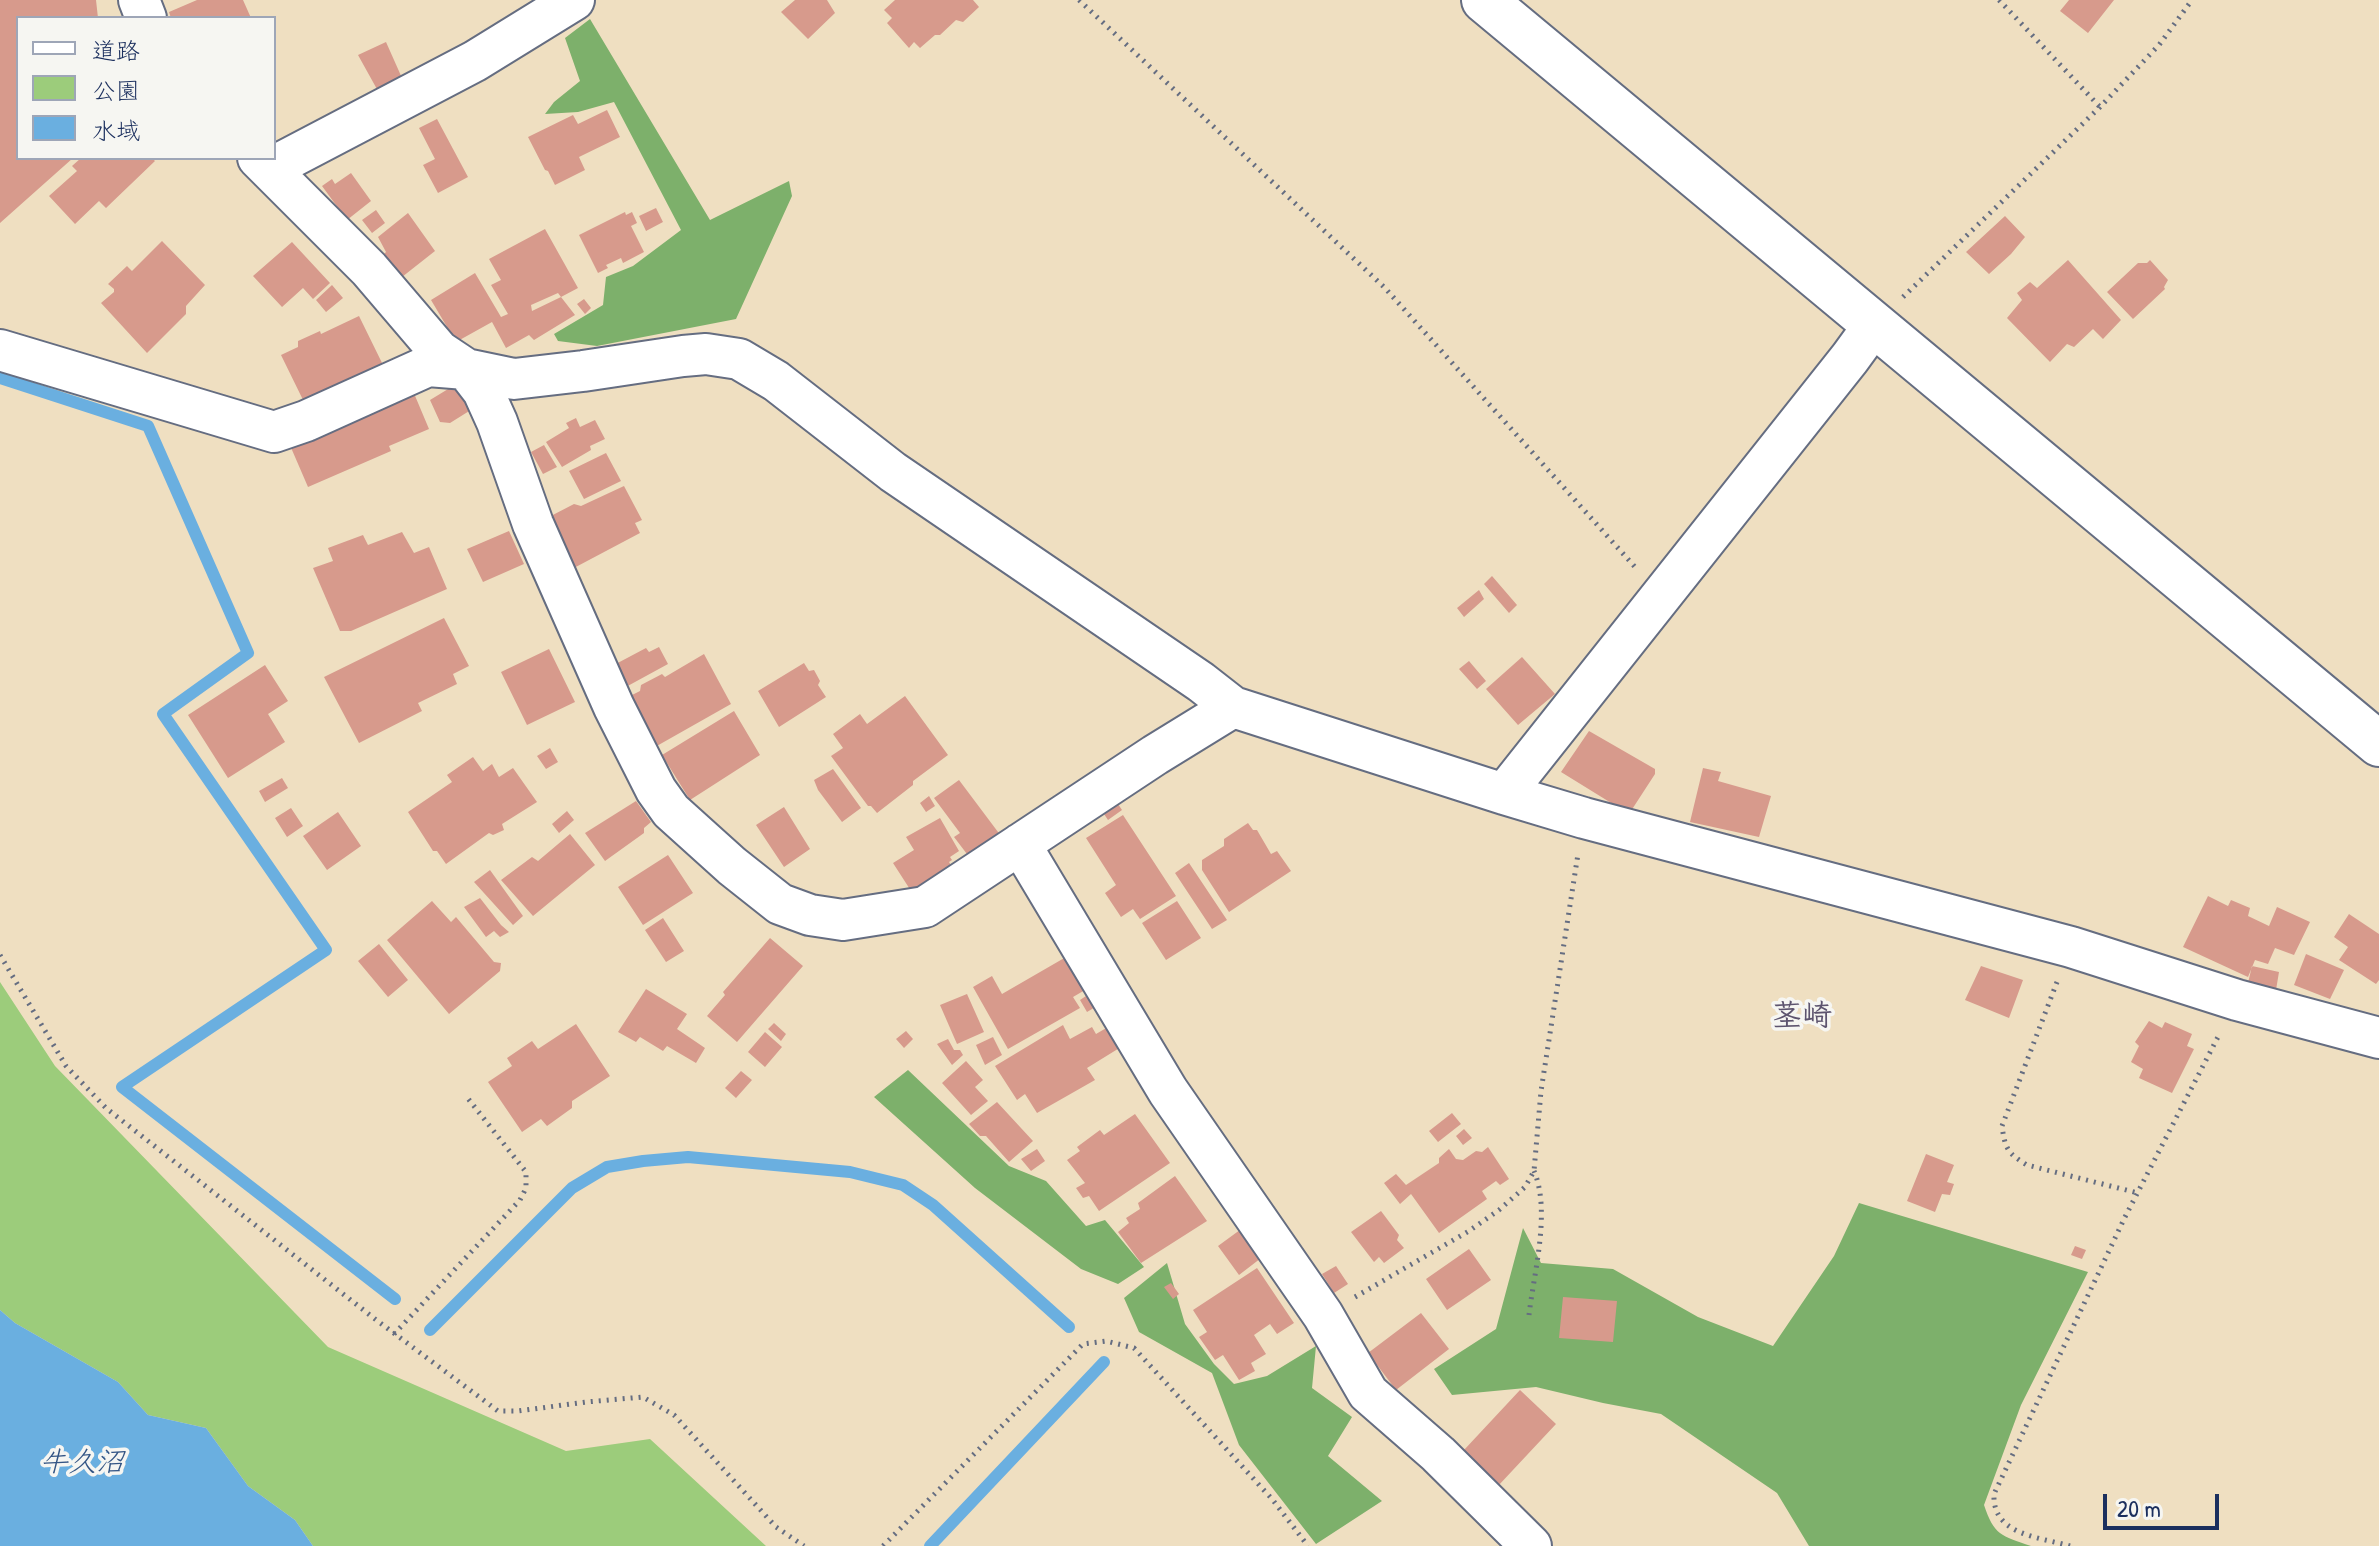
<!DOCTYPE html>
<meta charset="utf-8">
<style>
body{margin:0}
#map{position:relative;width:2379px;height:1546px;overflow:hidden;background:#efdfc1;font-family:"Patrick Hand","Klee One",sans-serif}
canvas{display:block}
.legend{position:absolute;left:16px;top:16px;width:260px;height:144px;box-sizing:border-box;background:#f6f6f2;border:2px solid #9ea6b7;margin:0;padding:10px 14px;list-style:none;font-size:24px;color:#1b2f5e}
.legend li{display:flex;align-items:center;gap:16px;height:40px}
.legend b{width:40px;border:2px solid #9ea6b7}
.scale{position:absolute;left:2103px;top:1494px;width:116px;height:36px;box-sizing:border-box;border:4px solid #1b2f5e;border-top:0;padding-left:10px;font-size:24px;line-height:28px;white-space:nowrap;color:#1b2f5e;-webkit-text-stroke:6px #f6f6f2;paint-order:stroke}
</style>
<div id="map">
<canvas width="2379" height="1546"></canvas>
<ul class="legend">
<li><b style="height:10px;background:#fff"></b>道路</li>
<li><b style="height:22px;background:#9ccc7b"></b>公園</li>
<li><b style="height:22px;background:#6aafe0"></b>水域</li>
</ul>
<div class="scale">20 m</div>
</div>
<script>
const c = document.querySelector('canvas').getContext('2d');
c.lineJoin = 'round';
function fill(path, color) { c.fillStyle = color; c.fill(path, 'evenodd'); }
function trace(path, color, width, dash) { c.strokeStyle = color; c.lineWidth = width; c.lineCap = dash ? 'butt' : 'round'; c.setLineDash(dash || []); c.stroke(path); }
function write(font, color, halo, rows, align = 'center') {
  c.font = font + ' "Patrick Hand","Klee One",sans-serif'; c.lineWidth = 7; c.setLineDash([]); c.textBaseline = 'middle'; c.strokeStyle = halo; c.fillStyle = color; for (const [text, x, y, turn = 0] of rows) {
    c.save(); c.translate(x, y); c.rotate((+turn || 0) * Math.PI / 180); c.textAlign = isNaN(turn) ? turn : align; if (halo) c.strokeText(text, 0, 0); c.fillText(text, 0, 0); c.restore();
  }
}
fill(new Path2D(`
 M0 982 55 1066 328 1347 566 1451 650 1439 766 1546H313L295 1520 248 1486 206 1428 148 1415 118 1382 15 1323 0 1310Z`), '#9ccc7b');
fill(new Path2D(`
 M590 19 710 220 789 181 792 196 736 319 597 346 558 341 554 334 603 305 606 277 633 266 681 230 614 102 578 112 545 114 554 102 580 81 565 38Z
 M908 1070 1009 1166 1046 1181 1086 1226 1105 1220 1144 1267 1118 1284 1081 1269 975 1188 874 1097Z
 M1859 1203 2088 1272 2021 1405 1984 1505C1994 1535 2001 1536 2031 1546H1809L1777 1493 1661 1414 1603 1403 1536 1387 1452 1395 1434 1369 1496 1329 1523 1228 1541 1263 1613 1269 1698 1317 1773 1346 1834 1256Z
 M1167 1263 1185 1324 1214 1364 1234 1384 1267 1376 1316 1346 1312 1388 1352 1417 1328 1456 1382 1501 1316 1544 1239 1445 1212 1373 1139 1332 1124 1298Z`), '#7db06b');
fill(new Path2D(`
 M0 1310 15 1323 118 1382 148 1415 206 1428 248 1486 295 1520 313 1546H0Z`), '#6aafe0');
trace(new Path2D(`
 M0 378 148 426 248 653 163 714 326 950 122 1087 395 1299
 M430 1330 572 1188 607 1167 643 1161 688 1157 850 1172 903 1185 933 1205 1069 1327
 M930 1546 1104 1362`), '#6aafe0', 12);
fill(new Path2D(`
 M0 0H96L98 18H18V158H73L0 223Z
 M197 0H243L251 18H171L169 12Z
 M795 0H827L835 13 808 39 781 12Z
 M895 0H973L979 7 963 22 956 20 940 35H935L920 48 914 42 909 48 887 23 892 18 884 10Z
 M2069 0H2114L2088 33 2060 11Z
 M386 42 402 78 378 91 358 55Z
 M607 110 620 137 579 157 585 170 555 185 548 171 545 170 528 137 573 115 578 124Z
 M437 119 468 177 438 193 423 165 435 159 419 128Z
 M81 158H152L155 161 106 208 99 201 75 224 49 196 77 171 72 166Z
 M351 173 371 201 347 220 322 186 332 179 335 184Z
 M656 208 663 222 646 231 639 216Z
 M376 210 385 223 372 233 362 220Z
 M625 212 626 215 632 212 637 223 631 226 644 252 623 263 621 258 606 265 608 268 598 273 579 235Z
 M408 213 435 251 402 277 383 255 386 252 378 237Z
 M2005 216 2025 237 2011 254 1989 274 1966 252Z
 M545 229 578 288 561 297 558 293 531 305 532 311 561 297 575 315 534 340 529 335 506 348 492 322 456 342 431 300 475 273 501 317 508 314 491 285 501 280 489 259Z
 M162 241 205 285 186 306V314L147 353 101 303 114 292V289L108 284 127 266 132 271Z
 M292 242 330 283 313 299 303 288 282 307 253 276Z
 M2068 260 2121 320 2103 339 2093 329 2074 347 2067 344 2050 362 2007 318 2022 300 2017 293 2030 282 2037 288Z
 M2150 260 2168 280 2164 287 2165 289 2133 319 2107 292 2138 263H2147Z
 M332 285 343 298 326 312 316 300Z
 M584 299 591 308 585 314 577 304Z
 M359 316 384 367 305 404 281 355 298 347V341L320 331 321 334Z
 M458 383 474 408 450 423 440 422 430 400Z
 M413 391 429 429 389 446 391 451 308 487 289 443Z
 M576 418 580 427 595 420 605 439 590 446 591 450 562 467 546 442 569 428 566 423Z
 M544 445 557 467 543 474 531 452Z
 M606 453 621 481 584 499 569 471Z
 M624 486 642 520 635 523 640 533 572 569 547 518 574 504 581 506Z
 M509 531 524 564 483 582 467 549Z
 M402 532 414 553 429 547 447 589 351 631H340L313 568 333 561 328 548 363 535 368 545Z
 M1492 576 1517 605 1509 613 1484 584Z
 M1479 590 1484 599 1464 617 1457 608Z
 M444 618 469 666 453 674 457 684 418 703 422 711 359 743 324 677Z
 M659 647 668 664 624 688 612 666 646 648 649 652Z
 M549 649 575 702 527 725 501 672Z
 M704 654 731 704 655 747 628 697 640 691 641 685 662 674 665 677Z
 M1522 657 1555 694 1518 725 1486 689Z
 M1469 661 1486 681 1477 689 1459 669Z
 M804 663 809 671 814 670 820 681 818 685 826 697 779 727 758 691Z
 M265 665 288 701 268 714 285 742 228 778 188 715Z
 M905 696 948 755 913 781V785L877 813 871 806H868L831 756 843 748 833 734 860 714 867 724Z
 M734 711 760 755 690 800 662 755Z
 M1589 731 1655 769V774L1629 814 1561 772Z
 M550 748 558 762 546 769 537 756Z
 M473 757 483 771 492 764 499 777 513 768 537 802 502 824 504 830 493 835 489 833 446 864 437 851H433L408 812 452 782 447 775Z
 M1703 768 1721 772 1718 781 1771 796 1759 837 1690 822Z
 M833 769 861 808 842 822 818 790 814 780Z
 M282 778 288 788 265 802 259 791Z
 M959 780 1001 836 970 858 954 837 960 833 934 798Z
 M929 796 935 806 926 812 920 803Z
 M1114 798 1122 810 1108 820 1100 808Z
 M636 801 651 822 644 828V833L605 861 585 833Z
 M784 807 810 849 784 867 756 825Z
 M291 808 303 826 287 837 275 818Z
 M567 811 574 820 559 833 552 824Z
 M338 812 361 846 327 870 303 836Z
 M1123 815 1176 896 1140 919 1133 909 1121 917 1105 893 1116 885 1086 838Z
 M940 818 959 851 950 857 952 860 949 862 953 869 913 894 893 863 914 850 906 837Z
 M1248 823 1253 830H1257L1271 854 1277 851 1291 871 1229 912 1202 870V860L1224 846V839Z
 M570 834 595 865 533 916 501 880 532 857 538 861Z
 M668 855 693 893 643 925 618 887Z
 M1189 863 1227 920 1212 929 1175 873Z
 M490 870 523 916 513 925 474 882Z
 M2208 896 2228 906 2231 900 2250 908 2248 916 2269 926 2277 907 2310 922 2294 955 2275 948 2268 964 2255 960 2248 977 2183 947Z
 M480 898 501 925 509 932 500 937 494 931 486 937 464 907Z
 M432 901 451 922 456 917 494 962 501 963 500 971 449 1014 387 940Z
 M1177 901 1201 938 1166 960 1142 923Z
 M2349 914 2379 934V980L2376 984 2339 960 2348 947 2334 937Z
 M663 918 684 951 666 962 645 930Z
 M770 938 803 966 737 1042 707 1016 725 995 723 992Z
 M379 944 408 980 388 997 358 961Z
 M2306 954 2344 970 2330 999 2294 985Z
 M1066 957 1085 990 1073 997 1080 1008 1008 1049 973 987 992 976 1002 994Z
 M1981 966 2023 980 2009 1018 1965 1000Z
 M2252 966 2279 972 2276 990 2248 983Z
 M646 989 687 1014 677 1029 705 1048 696 1063 667 1046 663 1051 640 1037 636 1042 618 1032Z
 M967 994 984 1032 957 1044 940 1005Z
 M1089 994 1097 1006 1087 1012 1080 1000Z
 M2149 1021 2162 1028 2165 1022 2192 1034 2187 1046 2194 1049 2172 1093 2139 1078 2143 1069 2131 1062 2139 1046 2135 1042Z
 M774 1023 786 1034 781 1041 768 1029Z
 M576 1024 610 1076 572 1101V1108L547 1126 541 1119 522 1132 488 1082 512 1066 507 1058 532 1041 538 1049Z
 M1063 1025 1070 1039 1092 1027 1096 1034 1108 1027 1121 1047 1087 1068 1095 1080 1037 1113 1025 1094 1017 1100 995 1066Z
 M906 1031 913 1039 904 1048 896 1039Z
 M765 1032 782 1047 765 1067 748 1052Z
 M993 1037 1002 1055 985 1065 976 1045Z
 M948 1039 954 1050H960L963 1055 952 1065 937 1044Z
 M966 1061 983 1080 975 1087 988 1101 971 1115 942 1083Z
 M741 1071 752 1080 736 1098 725 1088Z
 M997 1102 1033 1141 1009 1162 986 1136H980L969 1124Z
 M1452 1113 1461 1124 1438 1142 1429 1131Z
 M1135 1114 1170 1163 1099 1211 1089 1196 1083 1198 1076 1188 1085 1183 1067 1160 1080 1151 1077 1147 1100 1130 1104 1135Z
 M1464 1129 1472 1138 1463 1145 1456 1136Z
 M1488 1147 1509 1179 1500 1185 1496 1181 1482 1191 1487 1199 1439 1233 1411 1194 1400 1204 1384 1183 1396 1174 1406 1185 1439 1163V1158L1449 1149 1456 1159 1463 1160 1476 1151 1482 1152Z
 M1037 1149 1045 1161 1031 1171 1021 1159Z
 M1926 1154 1954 1165 1947 1182 1954 1184 1950 1195 1942 1194 1935 1212 1907 1201Z
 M1175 1176 1207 1221 1141 1263 1118 1232 1129 1223 1126 1218 1140 1209 1138 1203Z
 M1381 1211 1399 1235 1397 1240 1404 1248 1384 1263 1379 1257 1374 1262 1351 1232Z
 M1244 1227 1265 1255 1239 1275 1218 1246Z
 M2075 1246 2086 1250 2082 1259 2071 1255Z
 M1469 1249 1491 1280 1447 1310 1426 1279Z
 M1336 1266 1348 1284 1334 1293 1322 1274Z
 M1257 1268 1294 1323 1277 1334 1270 1324 1254 1335 1266 1354 1251 1363 1255 1371 1239 1380 1223 1355 1215 1360 1199 1337 1207 1332 1193 1310Z
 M1171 1283 1179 1294 1173 1299 1164 1287Z
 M1563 1297 1617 1301 1613 1342 1559 1338Z
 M1421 1313 1449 1349 1396 1390 1368 1353Z
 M1520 1390 1556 1424 1498 1486 1469 1464 1474 1459 1464 1450Z`), '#d79a8c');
const street = new Path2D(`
 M139 0 146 18
 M258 158 369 269 439 351 466 369 483 391 497 422 533 524 614 707 656 790 671 811 732 866 780 904 810 915 843 920 925 907 1155 755 1233 707
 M269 169 475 61 574 0
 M0 350 274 432 306 421 428 366 466 369 514 379 583 371 683 356 706 354 739 359 776 381 893 472 1201 682 1233 707 1504 794 1584 818 2071 947 2237 1000 2379 1038
 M1504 794 1850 358 1874 325
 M1020 844 1168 1091 1323 1315 1368 1393 1438 1454 1531 1546`);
const secondary = new Path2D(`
 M1484 0 2379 744`);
trace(street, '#656d81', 44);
trace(secondary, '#656d81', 48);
trace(new Path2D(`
 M1079 0 1385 288 1635 567
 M1999 0 2100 107
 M1903 297 2100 107 2159 45 2192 0
 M0 955 66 1066 106 1108 375 1319 498 1411H518L586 1402 643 1397 674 1415 776 1527 804 1546
 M2057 982 2002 1126C2005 1148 2007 1153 2027 1165L2138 1193
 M1355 1297 1469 1231 1499 1210 1525 1187 1534 1171 1541 1091 1578 854
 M1529 1315C1534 1272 1551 1211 1534 1171
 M394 1334 520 1200 526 1188V1172L466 1096
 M883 1546 1083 1344 1106 1341 1134 1348 1272 1499 1308 1546
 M2070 1546C2039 1537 1992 1535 1994 1494L2125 1217 2220 1033`), '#656d81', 5, [2, 6]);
trace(street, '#fff', 40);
trace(secondary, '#fff', 44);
write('italic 28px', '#335585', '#f6f6f2', [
 ["牛久沼",82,1464]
]);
write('bold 30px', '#5d546e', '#f6f6f2', [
 ["茎崎",1802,1017]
]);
</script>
